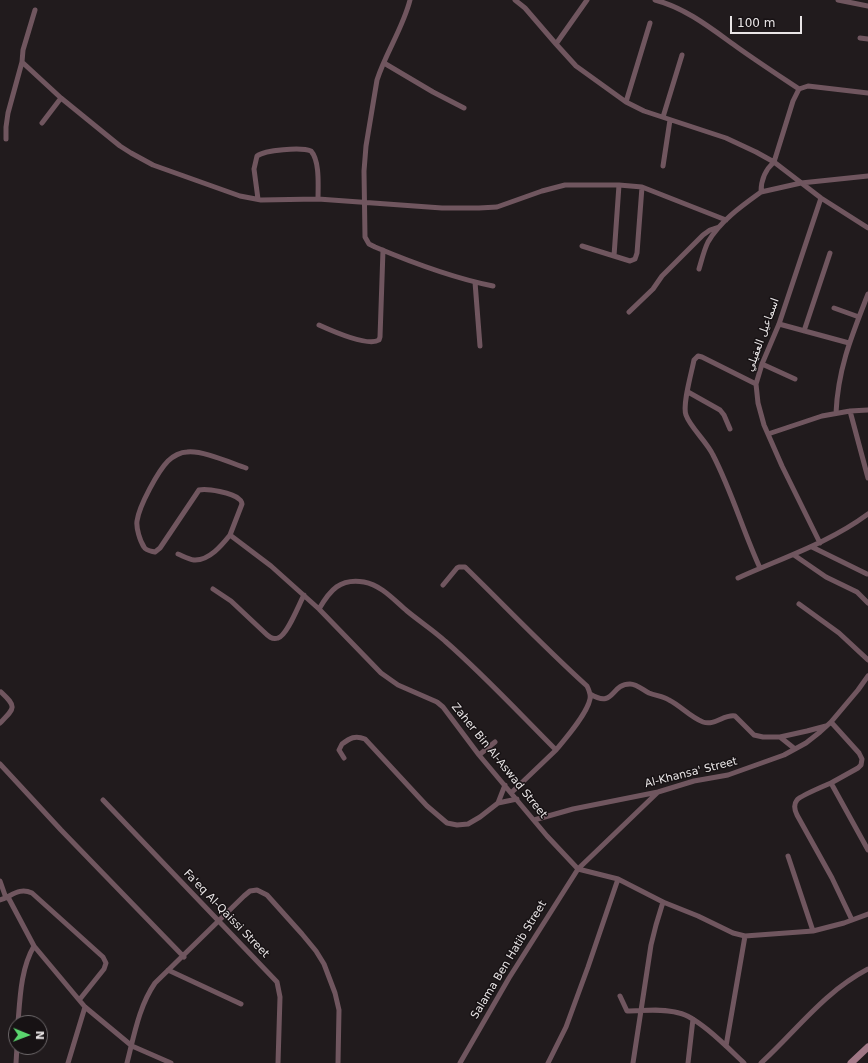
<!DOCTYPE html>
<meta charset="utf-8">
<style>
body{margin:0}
#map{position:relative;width:868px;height:1063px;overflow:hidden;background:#211b1d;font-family:"DejaVu Sans",sans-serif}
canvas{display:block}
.north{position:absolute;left:8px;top:1015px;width:40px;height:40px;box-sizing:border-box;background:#171214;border:1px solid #6b6668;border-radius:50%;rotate:91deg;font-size:11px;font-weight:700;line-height:16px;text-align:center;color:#e9e5e6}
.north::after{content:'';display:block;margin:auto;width:14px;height:18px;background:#5ad56e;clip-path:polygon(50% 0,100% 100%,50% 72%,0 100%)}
.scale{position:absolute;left:730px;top:16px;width:72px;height:18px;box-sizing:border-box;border:2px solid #e9e5e6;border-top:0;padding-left:5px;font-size:12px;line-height:14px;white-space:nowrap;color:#e9e5e6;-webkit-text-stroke:3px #171214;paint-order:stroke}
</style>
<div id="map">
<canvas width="868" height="1063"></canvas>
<div class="north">N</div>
<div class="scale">100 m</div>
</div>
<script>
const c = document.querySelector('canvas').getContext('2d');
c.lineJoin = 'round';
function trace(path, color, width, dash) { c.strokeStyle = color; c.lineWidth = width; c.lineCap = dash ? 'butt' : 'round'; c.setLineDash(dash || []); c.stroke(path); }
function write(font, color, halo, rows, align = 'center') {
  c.font = font + ' "DejaVu Sans",Vazirmatn,sans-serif'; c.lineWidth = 3; c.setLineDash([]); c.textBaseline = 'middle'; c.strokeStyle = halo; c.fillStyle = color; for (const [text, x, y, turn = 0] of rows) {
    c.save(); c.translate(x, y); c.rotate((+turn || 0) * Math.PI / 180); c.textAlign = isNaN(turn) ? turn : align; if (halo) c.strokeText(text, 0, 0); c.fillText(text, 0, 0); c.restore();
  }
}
trace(new Path2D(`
 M410 0C403 28 386 52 377 80L366 146 364 171 365 237 369 244 375 247C413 263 453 278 493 286
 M515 0 525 8 556 44 576 66 626 102 644 111 726 138 756 152 774 162 821 198 868 228
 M655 0C686 8 712 29 737 47 758 62 778 75 799 89
 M838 0 868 6
 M860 38 868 39
 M556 44 587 0
 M22 62 61 98 120 146 131 153 153 165 240 196 261 200 318 199 442 208H479L497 207 542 191 565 185H619L642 187 726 220
 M384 63 433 92 464 108
 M868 93 808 86 799 89 793 101 774 162C765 170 761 180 761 192L801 183 868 176
 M626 102 650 23
 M663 117 682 55
 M42 123 61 98
 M6 139V127L8 113 22 62 23 50 35 10
 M663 166 670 120
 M619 185 614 256 630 261 635 259 637 253 642 187
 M258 199 254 169 257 156C265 150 301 147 311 151 320 161 318 186 318 199
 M582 246 614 256
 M699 269C702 259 704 250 708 242 720 221 743 205 761 192
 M475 282 480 346
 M834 308 859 317
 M629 312 653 289 662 276 703 235 710 230 719 227
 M779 324 849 343
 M319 325C330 330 368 347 379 340L380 337 383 250
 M804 331 830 253
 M762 364 795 379
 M756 384 702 357 698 356 694 360C692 371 682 405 686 415 690 427 707 442 713 455 732 492 743 531 760 568
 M688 392 720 410 724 415 730 429
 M850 411 868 478
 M836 413C838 368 852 335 868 294
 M768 434 822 416 850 411 868 410
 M246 468C231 463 202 450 187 452 181 452 173 456 168 461 158 471 139 506 137 521 136 528 140 541 144 547 146 551 151 551 155 552L160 548 199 490C207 488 233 493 239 499 242 501 241 501 242 504L230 535 271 566 319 609
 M820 543 782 466 764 425 758 403 756 384 762 364 779 324 821 198
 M812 547 867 574
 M178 554C183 556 188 559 194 560 209 561 222 545 230 535
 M794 555 826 577 857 592 868 603
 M738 578C782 558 829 543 868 514
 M443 585 457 568 459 567H465C506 607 545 648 587 686 589 690 591 694 590 699 587 714 566 738 556 750
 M213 589 231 601 264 632C268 636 272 640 278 638 287 636 299 604 304 595
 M799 604 839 633 868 660
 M590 694C615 709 610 684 630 684 637 684 643 690 649 693 656 696 663 696 669 700 681 706 690 717 703 722 715 726 724 714 735 716L754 735 763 737H780L795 749
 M831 722 859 753 862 759 861 765 858 768 831 783 868 850
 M0 723C15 708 17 707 1 692
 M780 737 807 731 826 726
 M479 755 495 742
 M344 758 339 750 342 744C350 738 355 735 365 739L427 806 447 823 457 825 468 824 480 817 498 803 505 785
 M0 764 61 830 184 957
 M831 783C824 786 800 796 797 800 793 805 795 811 797 815L832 878 852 920
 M511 793 556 750C519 713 484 675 445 641 433 630 419 621 407 611 394 600 381 585 364 582 340 578 330 590 319 609L381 673 398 685 437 702 443 707 479 755 547 836 578 869 618 879 663 902 698 916 733 933 745 936 813 931 844 923 868 914
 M103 800 277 982 280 997 278 1063
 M498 803 517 799
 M534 820 573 809 658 792 694 781 728 775 784 755 806 743 820 732 831 722 858 690 868 676
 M788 856 813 931
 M0 881 6 898
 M8 897 34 946 85 1007 132 1046 171 1063
 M0 900C12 896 19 887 32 893L103 957 106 963 104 969 80 999
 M168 970 241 1004
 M620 996 627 1011C643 1011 662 1008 679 1013 698 1017 729 1049 744 1063
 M18 1023C20 997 21 968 34 946
 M726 1046 745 936
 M16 1063 17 1047
 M68 1063 85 1007
 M127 1063C134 1036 139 1006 155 983L244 896 250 891 257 890 267 895 302 934 316 951 324 964 335 993 339 1010 338 1063
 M460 1063 509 978 578 869 657 793
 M548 1063 566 1027 588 967 618 879
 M633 1063 651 945 656 925 663 902
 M688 1063 693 1019
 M761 1063C797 1030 824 992 868 969`), '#70565f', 5);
trace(new Path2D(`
 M851 1063 868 1047`), '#a07785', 7);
write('11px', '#e9e5e6', '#171214', [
 ["اسماعيل العقيلي",763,335,-70],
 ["Zaher Bin Al-Aswad Street",499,761,51],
 ["Al-Khansa' Street",691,773,-14],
 ["Fa'eq Al-Qaissi Street",226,914,46],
 ["Salama Ben Hatib Street",509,960,-59]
]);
</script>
